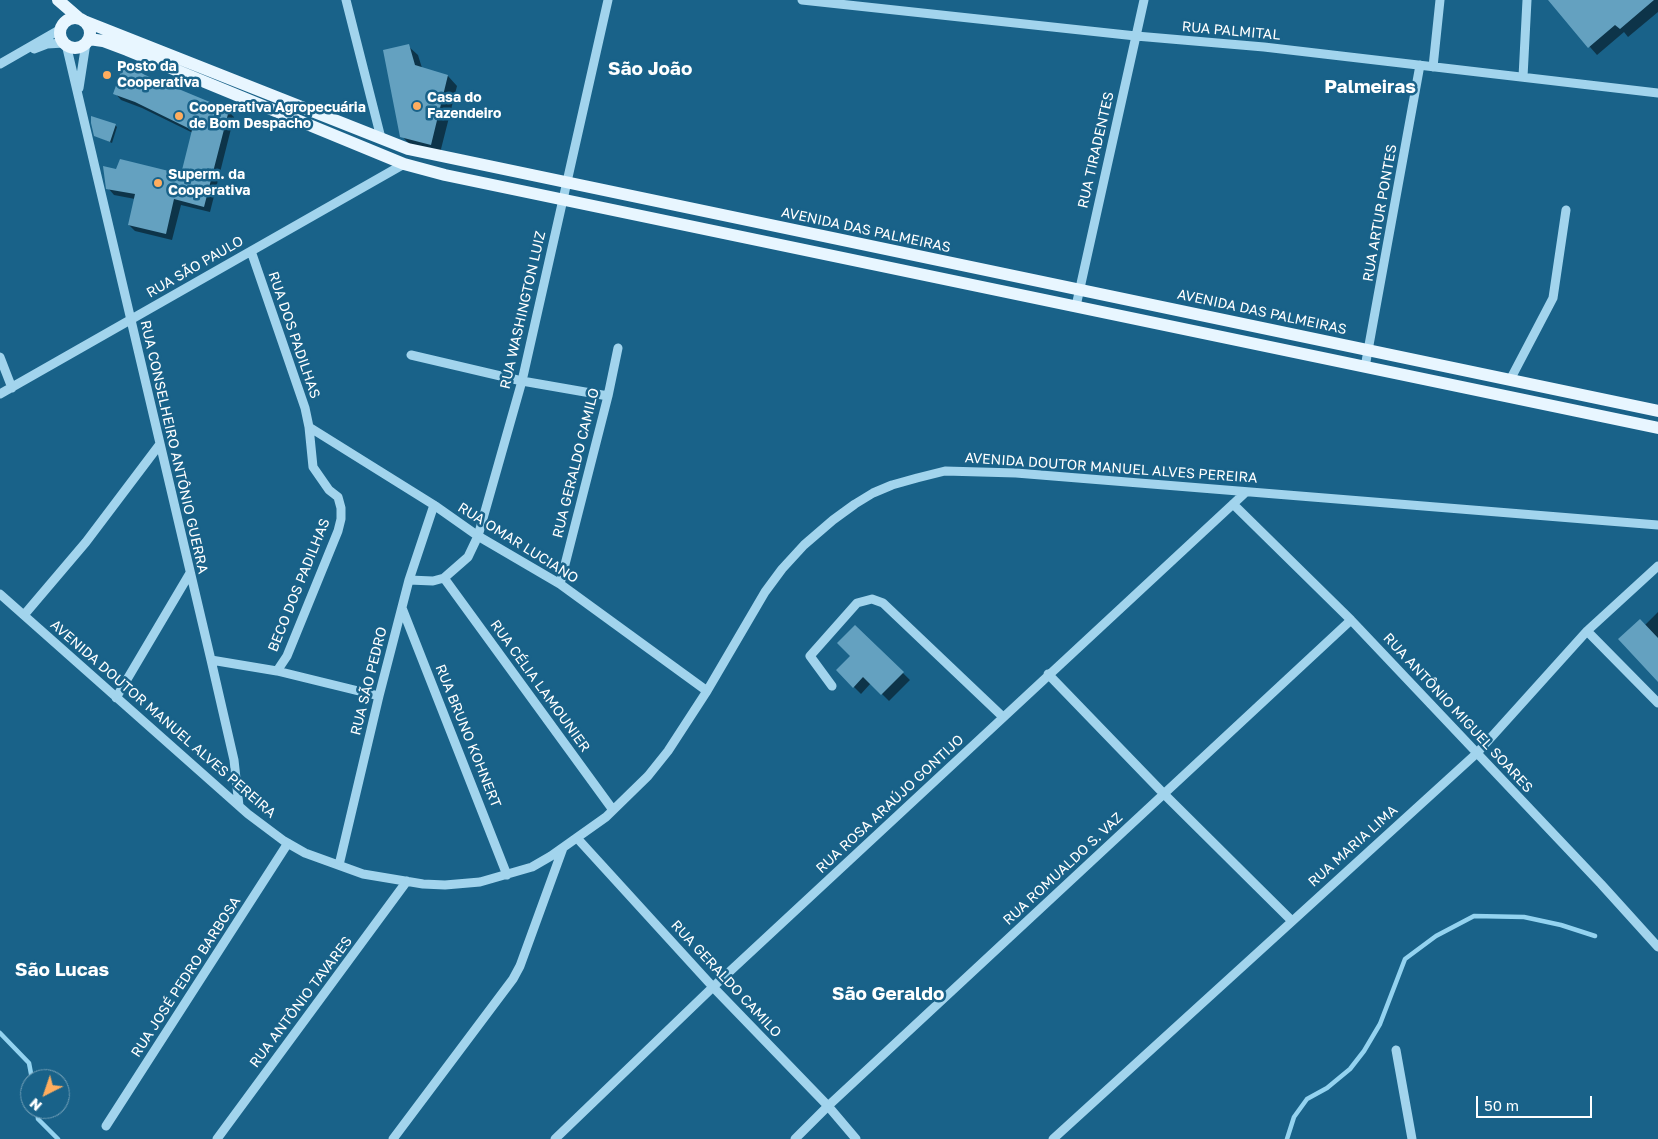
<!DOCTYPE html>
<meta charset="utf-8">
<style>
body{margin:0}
#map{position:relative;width:1658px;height:1139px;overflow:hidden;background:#196289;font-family:"Golos Text",sans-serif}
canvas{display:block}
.north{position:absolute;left:20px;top:1069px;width:50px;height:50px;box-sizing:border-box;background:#196289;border:1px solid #75a1b8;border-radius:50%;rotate:221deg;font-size:14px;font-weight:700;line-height:20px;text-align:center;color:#fff}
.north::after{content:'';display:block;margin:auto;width:18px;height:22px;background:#ffad5e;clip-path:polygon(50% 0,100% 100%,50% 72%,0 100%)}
.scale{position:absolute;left:1476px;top:1096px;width:116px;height:22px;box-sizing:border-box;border:2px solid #fff;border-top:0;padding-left:6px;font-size:15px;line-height:18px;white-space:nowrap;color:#fff;-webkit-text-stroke:4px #196289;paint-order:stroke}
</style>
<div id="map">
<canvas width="1658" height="1139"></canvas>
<div class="north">N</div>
<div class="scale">50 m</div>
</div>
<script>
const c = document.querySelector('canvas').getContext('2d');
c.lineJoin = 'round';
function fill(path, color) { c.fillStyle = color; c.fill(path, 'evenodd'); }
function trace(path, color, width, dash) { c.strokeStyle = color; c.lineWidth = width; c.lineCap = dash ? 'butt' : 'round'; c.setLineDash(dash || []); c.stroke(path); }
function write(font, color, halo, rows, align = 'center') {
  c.font = font + ' "Golos Text",sans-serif'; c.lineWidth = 5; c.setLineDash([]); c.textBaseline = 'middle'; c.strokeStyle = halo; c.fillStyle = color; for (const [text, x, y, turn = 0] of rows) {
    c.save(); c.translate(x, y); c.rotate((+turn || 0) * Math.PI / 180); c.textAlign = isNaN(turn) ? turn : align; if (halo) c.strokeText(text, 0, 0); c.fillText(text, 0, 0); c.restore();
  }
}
fill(new Path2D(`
 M1549 0H1658V12L1628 37 1624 32 1597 55Z
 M408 46 418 55 422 68 448 76 457 86 440 153 411 146 402 136Z
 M144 77 228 111 234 117 210 212 181 205 172 240 135 231 129 225 135 199 114 195 108 188 117 171 182 175 193 133 142 108 121 100 115 93Z
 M115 125 117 127 112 143 95 135Z
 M1658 612V680L1645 625Z
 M855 626 910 680 889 701 871 683 861 694 837 670 852 656Z`), '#0007');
trace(new Path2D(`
 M0 1033 29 1063 32 1079
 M37 1109 38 1119 58 1139
 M1287 1139 1294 1117 1307 1099 1327 1088 1350 1069 1364 1051 1380 1024 1405 959 1436 936 1474 916 1524 917 1561 925 1595 936`), '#94d3f0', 4.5);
fill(new Path2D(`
 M1548 0H1654L1620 29 1615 25 1588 48Z
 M409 44 415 65 448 75 431 145 400 137 383 50Z
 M124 63 145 75 229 110 204 207 174 199 166 234 128 225 135 194 106 189 103 166 116 169 120 159 181 174 192 130 135 102 113 94Z
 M91 116 116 124 110 142 94 136 91 123Z
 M1640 619 1658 638V682L1618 639Z
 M855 625 904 672 881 695 863 677 853 688 836 670 850 656 837 643Z`), '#64a1c0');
trace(new Path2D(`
 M346 0 381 138
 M802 0 1136 36 1264 47 1658 93
 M66 44 211 660 234 760 239 806
 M34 49 47 44 64 43
 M0 64 61 29
 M1433 67 1440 0
 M1523 77 1527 0
 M79 88 86 43
 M251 251 305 408 309 427 313 467 329 490 338 497 341 508V519L338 531 287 656 277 671
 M1076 306 1144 0
 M411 355 522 381 608 396
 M0 357 12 388
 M1365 367 1420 65
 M1510 380 1553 298 1566 210
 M0 394 404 164
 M309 427 434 505 478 536 560 584 707 691
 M1233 504 1351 620 1601 884 1658 947
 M444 578 613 810
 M409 580 433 581 444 578 468 557 478 536 522 381 608 0
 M560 584 608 396 618 348
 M0 594 248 814 284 841 305 853 363 874 423 884 445 885 480 882 532 867 551 856 606 817 648 776 668 751 707 691 765 592 782 569 804 545 833 520 855 504 873 493 892 485 917 478 945 471 1016 473 1658 525
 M402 608 507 875
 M24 615 86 542 160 444
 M1587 631 1658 703
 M211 660 277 671 379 696
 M1048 674 1164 794 1292 921
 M832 686 810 656 857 603 872 599 883 603 1003 717
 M116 698 190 573
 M577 838 713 987 828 1106 856 1139
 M339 865 379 696 409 580 434 505
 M1396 1050 1412 1139
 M106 1126 288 843
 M217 1139 407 881
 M393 1139 513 979 520 966 563 848
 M555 1139 713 987 1246 492
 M795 1139 828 1106 1351 620
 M1053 1139 1477 753 1587 631 1658 566`), '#a2d4ed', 9);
trace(new Path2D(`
 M58 0 80 19
 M60 33a15 15 0 1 1 30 0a15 15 0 1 1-30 0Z
 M84 21 408 149 1658 411
 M89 39 103 41 127 50 404 164 445 175 1658 428`), '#e8f6ff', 12);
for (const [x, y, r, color] of [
 [107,75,5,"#ffad5e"],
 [417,106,5,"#ffad5e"],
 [179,116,5,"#ffad5e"],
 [158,183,5,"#ffad5e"]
]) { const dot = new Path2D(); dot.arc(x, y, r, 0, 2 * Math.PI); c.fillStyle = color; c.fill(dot); trace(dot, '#196289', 2); }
write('14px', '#fff', '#196289', [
 ["RUA PALMITAL",1231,31,5],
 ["RUA TIRADENTES",1096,150,-77],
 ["RUA ARTUR PONTES",1380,213,-80],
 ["AVENIDA DAS PALMEIRAS",866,230,12],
 ["RUA SÃO PAULO",195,267,-30],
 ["RUA WASHINGTON LUIZ",523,310,-77],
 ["AVENIDA DAS PALMEIRAS",1262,312,12],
 ["RUA DOS PADILHAS",294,335,71],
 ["RUA CONSELHEIRO ANTÔNIO GUERRA",174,447,77],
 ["RUA GERALDO CAMILO",576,463,-76],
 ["AVENIDA DOUTOR MANUEL ALVES PEREIRA",1111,468,4],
 ["RUA OMAR LUCIANO",518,543,32],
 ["BECO DOS PADILHAS",299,585,-68],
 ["RUA SÃO PEDRO",369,681,-76],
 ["RUA CÉLIA LAMOUNIER",540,686,54],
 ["RUA ANTÔNIO MIGUEL SOARES",1458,713,47],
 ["AVENIDA DOUTOR MANUEL ALVES PEREIRA",163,719,41],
 ["RUA BRUNO KOHNERT",468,736,68],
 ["RUA ROSA ARAÚJO GONTIJO",890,804,-43],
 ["RUA MARIA LIMA",1353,846,-42],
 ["RUA ROMUALDO S. VAZ",1063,869,-43],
 ["RUA JOSÉ PEDRO BARBOSA",186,977,-57],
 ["RUA GERALDO CAMILO",726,979,47],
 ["RUA ANTÔNIO TAVARES",301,1002,-53]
]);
write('bold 14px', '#fff', '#196289', [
 ["Posto da",117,67],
 ["Cooperativa",117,83],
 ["Casa do",427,98],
 ["Fazendeiro",427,114],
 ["Cooperativa Agropecuária",189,108],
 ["de Bom Despacho",189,124],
 ["Superm. da",168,175],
 ["Cooperativa",168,191]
], 'left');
write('bold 19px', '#fff', '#196289', [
 ["São João",650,69],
 ["Palmeiras",1370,87],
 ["São Lucas",62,970],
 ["São Geraldo",888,994]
]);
</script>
